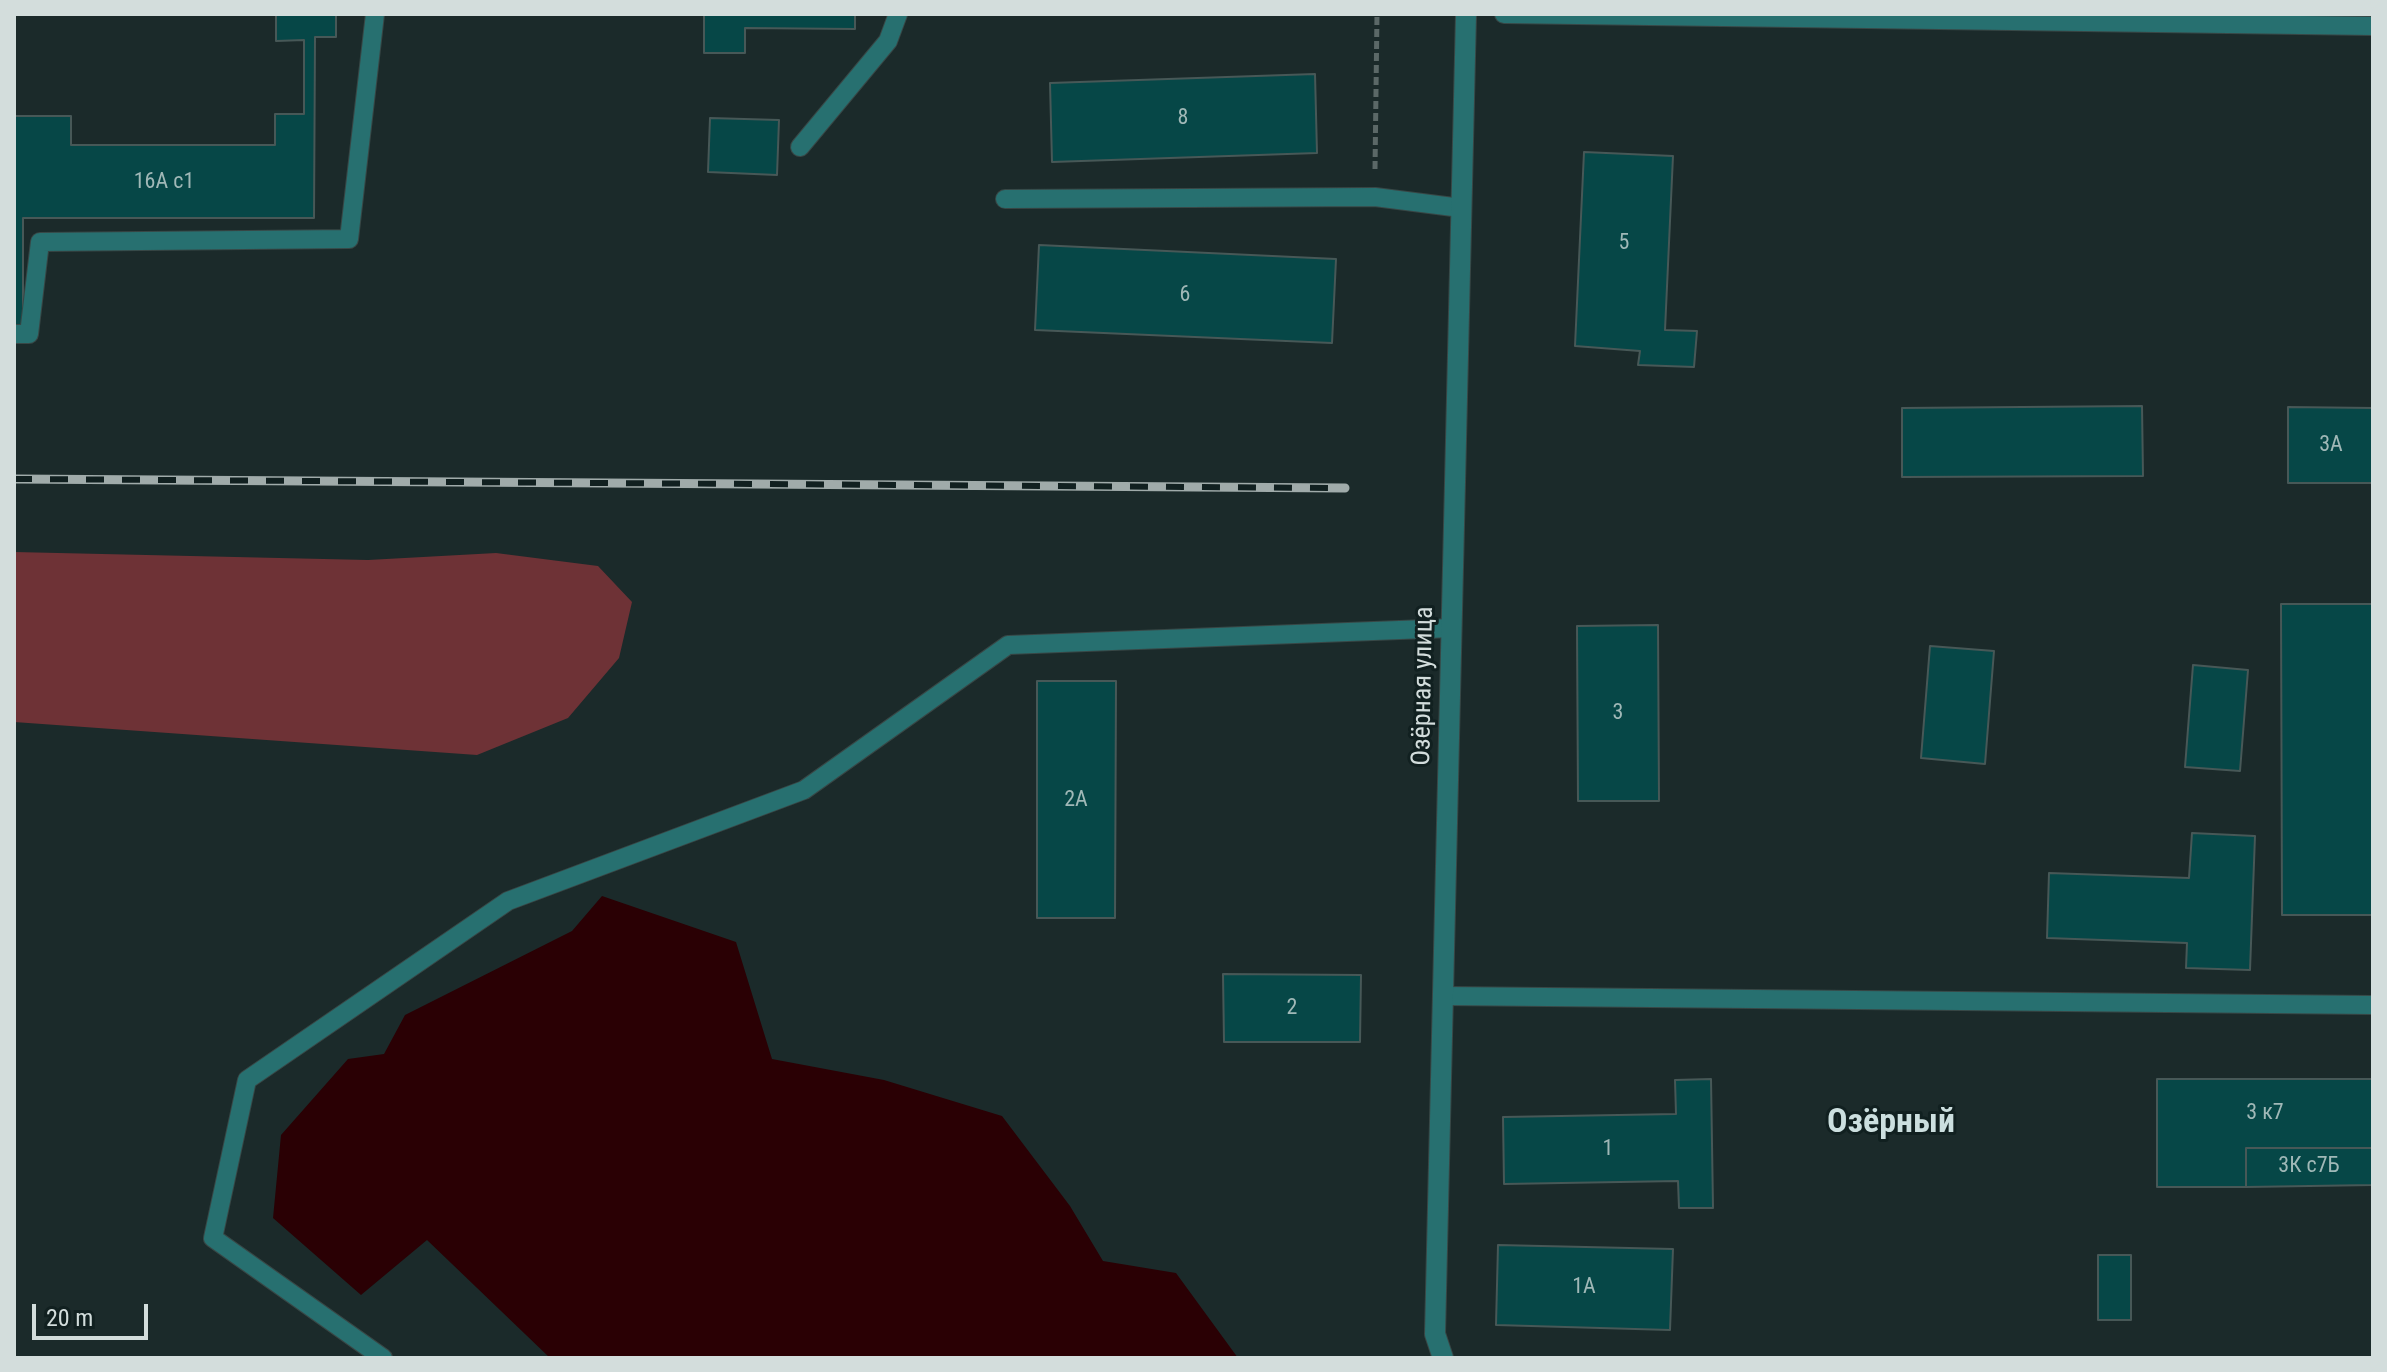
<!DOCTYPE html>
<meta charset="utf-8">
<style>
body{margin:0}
#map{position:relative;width:2387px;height:1372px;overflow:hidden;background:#1b2a2a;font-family:"Roboto Condensed",sans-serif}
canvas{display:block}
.frame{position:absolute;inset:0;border:16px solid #d3dddc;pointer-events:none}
.scale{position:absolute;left:32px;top:1304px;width:116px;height:36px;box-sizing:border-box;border:4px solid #d3dddc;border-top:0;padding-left:10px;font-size:24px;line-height:28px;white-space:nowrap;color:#d3dddc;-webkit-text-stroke:6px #112020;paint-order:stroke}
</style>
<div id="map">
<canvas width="2387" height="1372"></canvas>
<div class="frame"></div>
<div class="scale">20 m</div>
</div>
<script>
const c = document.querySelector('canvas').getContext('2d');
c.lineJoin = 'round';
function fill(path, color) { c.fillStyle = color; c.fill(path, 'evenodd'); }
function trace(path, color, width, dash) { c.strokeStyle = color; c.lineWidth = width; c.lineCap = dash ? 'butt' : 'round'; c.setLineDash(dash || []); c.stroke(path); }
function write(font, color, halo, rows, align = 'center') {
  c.font = font + ' "Roboto Condensed",sans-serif'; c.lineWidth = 6; c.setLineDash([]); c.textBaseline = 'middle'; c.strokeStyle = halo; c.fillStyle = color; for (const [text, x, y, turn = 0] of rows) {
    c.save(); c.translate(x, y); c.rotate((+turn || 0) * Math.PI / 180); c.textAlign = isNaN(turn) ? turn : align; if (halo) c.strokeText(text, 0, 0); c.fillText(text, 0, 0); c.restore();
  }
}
fill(new Path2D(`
 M14 552 368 560 496 553 598 566 632 602 619 658 568 718 477 755 14 722Z`), '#6e3236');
fill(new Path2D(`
 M602 896 736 942 772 1059 884 1080 1002 1116 1070 1206 1103 1261 1176 1273 1238 1358H550L427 1240 361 1295 273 1218 281 1135 348 1059 384 1054 405 1015 572 931Z`), '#2a0004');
const building = new Path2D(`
 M276 14H336V37H315L314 218H23V325H14V116H71V145H275V114H304V40L276 41Z
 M704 14H855V29L745 28V53H704Z
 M1315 74 1317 153 1052 162 1050 83Z
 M710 118 779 120 777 175 708 172Z
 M1584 152 1673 156 1665 330 1697 331 1694 367 1638 365 1640 351 1575 346Z
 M1039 245 1336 259 1332 343 1035 330Z
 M2142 406 2143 476 1902 477V408Z
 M2288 407 2373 408V483H2288Z
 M2281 604H2373V915H2282Z
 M1658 625 1659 801H1578L1577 626Z
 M1930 646 1994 651 1985 764 1921 758Z
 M2193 665 2248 670 2240 771 2185 767Z
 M1037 681H1116L1115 918H1037Z
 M2192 833 2255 836 2250 970 2186 968 2187 943 2047 938 2049 873 2189 878Z
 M1223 974 1361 975 1360 1042H1224Z
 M1711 1079 1713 1208H1679L1678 1181 1504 1184 1503 1117 1676 1114 1675 1080Z
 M2157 1079H2372L2373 1148H2246V1187H2157Z
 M2246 1148H2373V1185L2246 1187Z
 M1498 1245 1673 1249 1670 1330 1496 1325Z
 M2098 1255H2131V1320H2098Z`);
fill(building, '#064747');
trace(building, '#475857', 2);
const service = new Path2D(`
 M1504 14 2373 26
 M800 147 888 41 898 14
 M1005 199 1375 197 1461 208
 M14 334H29L40 242 349 239 375 14
 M1443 996 2373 1005
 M383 1358 213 1238 247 1080 508 901 804 790 1008 645 1452 628`);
const minor = new Path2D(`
 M1443 1358 1435 1334 1466 14`);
trace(service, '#384746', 20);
trace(minor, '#384746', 22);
trace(new Path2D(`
 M1375 169 1377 14`), '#5b6867', 5, [8, 4]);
trace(service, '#277070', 18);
trace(minor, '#277070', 20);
const rail = new Path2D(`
 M14 479 1345 488`);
trace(rail, '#a0abaa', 9);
trace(rail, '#112020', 6, [18]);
write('22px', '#a0b8b7', null, [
 ["8",1183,118],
 ["16А с1",164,182],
 ["5",1624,243],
 ["6",1185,295],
 ["3А",2331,445],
 ["3",1618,713],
 ["2А",1076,800],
 ["2",1292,1008],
 ["3 к7",2265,1113],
 ["1",1608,1149],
 ["3К с7Б",2309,1166],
 ["1А",1584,1287]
]);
write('26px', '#d3dddc', '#112020', [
 ["Озёрная улица",1424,686,-89]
]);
write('bold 34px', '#ccdfdf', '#112020', [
 ["Озёрный",1891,1123]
]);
</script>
